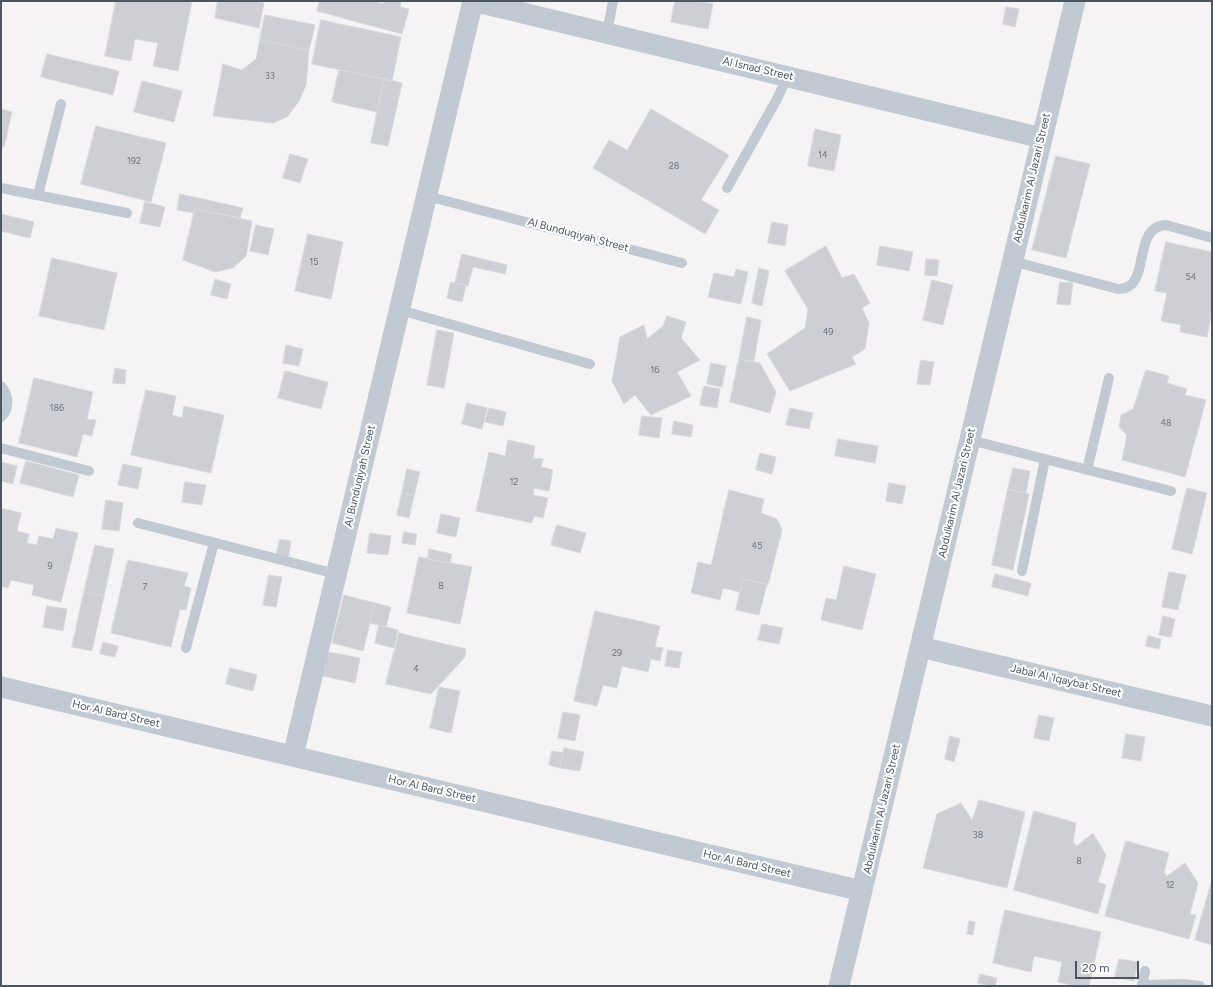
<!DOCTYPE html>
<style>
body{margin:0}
#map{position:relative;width:1213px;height:987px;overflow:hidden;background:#f5f3f3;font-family:Figtree,sans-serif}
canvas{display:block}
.frame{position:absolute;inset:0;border:2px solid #4a5661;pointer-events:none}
.scale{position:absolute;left:1075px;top:961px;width:64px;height:18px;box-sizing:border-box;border:2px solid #4a5661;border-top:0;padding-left:5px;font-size:12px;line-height:14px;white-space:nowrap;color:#4a5661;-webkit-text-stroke:3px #fff;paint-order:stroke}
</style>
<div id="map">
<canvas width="1213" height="987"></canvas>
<div class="frame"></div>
<div class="scale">20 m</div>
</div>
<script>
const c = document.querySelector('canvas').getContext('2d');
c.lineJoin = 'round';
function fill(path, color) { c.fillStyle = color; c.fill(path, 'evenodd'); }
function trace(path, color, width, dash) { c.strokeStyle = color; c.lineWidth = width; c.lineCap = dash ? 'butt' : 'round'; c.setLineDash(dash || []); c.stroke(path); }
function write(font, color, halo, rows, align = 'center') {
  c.font = font + ' Figtree,sans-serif'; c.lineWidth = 4; c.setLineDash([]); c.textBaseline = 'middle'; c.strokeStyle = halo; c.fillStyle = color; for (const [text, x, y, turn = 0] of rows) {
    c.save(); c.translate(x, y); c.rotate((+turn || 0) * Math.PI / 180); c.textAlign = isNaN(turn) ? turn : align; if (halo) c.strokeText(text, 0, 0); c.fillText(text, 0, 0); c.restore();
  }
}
const building = new Path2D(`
 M116 1H192L178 71 153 66 158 43 135 39 131 61 105 56Z
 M218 1H254L264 3 259 28 215 18Z
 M320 1H374L383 4 384 1H401L400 7 409 9 402 34 317 11Z
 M675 1H698L713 4 708 29 671 22Z
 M1006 7 1019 9 1015 27 1003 24Z
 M265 15 315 25 309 50 260 40Z
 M321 20 401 37 392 81 312 64Z
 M260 40 309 50 306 85 299 101 287 117 273 123 213 116 223 64 242 70 256 59Z
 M47 54 119 71 113 95 41 77Z
 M339 70 384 79 377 112 332 102Z
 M384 79 402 83 388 146 371 143Z
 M142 81 182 91 174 122 134 112Z
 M1 109 12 112 4 147 1 146Z
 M651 109 729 155 701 200 719 210 705 234 593 168 609 140 627 150Z
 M96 126 166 143 151 202 81 184Z
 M815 129 841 135 834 171 808 166Z
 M290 154 308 159 300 183 283 178Z
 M1056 156 1090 164 1066 258 1032 250Z
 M180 194 243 208 240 218 195 209 194 213 177 210Z
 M145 202 165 207 160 227 140 223Z
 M195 209 252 221 246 256 233 268 215 272 183 260Z
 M1 214 34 222 30 238 1 231Z
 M772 222 788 225 785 246 768 243Z
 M256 225 274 229 268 255 250 251Z
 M308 234 343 242 331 299 295 291Z
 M1166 242 1212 252V311L1207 337 1180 332 1181 325 1161 321 1167 293 1155 291Z
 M826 246 842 278 854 274 870 303 862 308 869 323 865 349 852 357 856 364 790 391 767 354 805 328 808 309 785 271Z
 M880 246 913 252 909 271 877 265Z
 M462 254 507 265 505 274 473 267 468 286 455 283Z
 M52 258 117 273 104 330 39 316Z
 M926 259 939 260 937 276 925 275Z
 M759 268 769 271 762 306 752 303Z
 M736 269 748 272 741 304 708 297 714 273 734 277Z
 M215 279 231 284 227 299 211 295Z
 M932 280 953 285 943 325 923 320Z
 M451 282 466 285 462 302 447 298Z
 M1060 282 1073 283 1070 305 1057 304Z
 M667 316 686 322 681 338 700 360 677 372 691 396 651 415 635 395 624 404 612 381 620 337 644 325 647 339 663 326Z
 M747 317 761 320 754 361 739 359Z
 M437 330 454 333 444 388 427 385Z
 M286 345 303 349 299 366 283 363Z
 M739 359 760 363 776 392 770 413 730 402Z
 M921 360 934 362 930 385 917 384Z
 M711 363 726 366 722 387 707 384Z
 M115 368 126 370 125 384 113 383Z
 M1146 370 1169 376 1167 383 1187 389 1185 395 1206 400 1185 477 1122 460 1127 435 1119 427 1121 415 1133 409Z
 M285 371 328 382 321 409 278 398Z
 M34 378 93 392 87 419 96 420 92 436 83 434 77 457 19 443Z
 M704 386 720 389 717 408 700 405Z
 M146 390 176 396 172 415 182 418 184 406 224 415 211 473 131 455Z
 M467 403 487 408 482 429 462 424Z
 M489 408 506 412 503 426 485 422Z
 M790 408 813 413 809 429 786 425Z
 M642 416 662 418 659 438 639 435Z
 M674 421 693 425 691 437 672 434Z
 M838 439 878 446 875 463 835 456Z
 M508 440 535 446 533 458 543 459 541 467 553 470 549 491 534 488 533 495 548 498 543 518 534 516 532 523 476 511 489 452 505 456Z
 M760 453 776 457 772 474 756 470Z
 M26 461 79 475 73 497 20 483Z
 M1 462 17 466 13 484 1 481Z
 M123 464 142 468 138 489 118 485Z
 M1013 468 1030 471 1026 493 1008 489Z
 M407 469 420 472 414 496 402 493Z
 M185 482 206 485 202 505 182 502Z
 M889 483 906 486 902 504 886 501Z
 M1187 488 1207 493 1192 554 1172 549Z
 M1008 489 1029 494 1013 570 992 565Z
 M729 490 764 499 761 513 777 519 782 530 768 585 743 579 740 592 723 588 720 600 691 593 698 562 711 565Z
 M402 493 414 496 409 518 397 515Z
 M106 500 123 503 119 531 102 529Z
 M1 508 21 513 17 531 29 534 27 543 37 545 39 536 53 539 56 528 78 533 61 602 32 595 34 585 11 580 8 588 1 586Z
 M441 514 460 518 456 537 437 533Z
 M557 525 586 533 580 553 551 545Z
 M404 532 417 534 415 545 402 543Z
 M370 533 391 536 388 555 367 553Z
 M280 539 291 541 288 559 276 557Z
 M95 545 114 549 104 596 84 592Z
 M429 549 452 554 450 563 428 559Z
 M419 557 472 567 460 624 407 613Z
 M128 560 188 573 184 586 191 588 186 610 180 609 171 647 111 633Z
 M844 566 876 574 862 630 821 620 826 598 836 600Z
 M1169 572 1186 575 1178 610 1162 607Z
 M995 574 1031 583 1028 596 992 587Z
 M269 575 282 577 276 607 263 605Z
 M743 579 767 584 759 615 736 610Z
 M84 592 104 596 92 651 72 647Z
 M344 595 375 603 363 651 332 643Z
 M375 603 391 607 386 627 370 623Z
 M47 606 67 609 63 631 43 627Z
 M595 611 660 626 655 647 663 648 660 661 651 659 648 672 622 666 617 688 603 685 597 706 574 701Z
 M1163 616 1175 619 1171 637 1159 635Z
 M762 624 783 628 779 644 758 640Z
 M379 625 398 630 394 648 375 643Z
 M399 633 466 649 465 657 431 694 386 684Z
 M1148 636 1161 639 1159 649 1146 646Z
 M103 642 118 646 115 657 100 654Z
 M668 650 682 652 679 668 665 666Z
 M328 652 360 658 355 683 323 676Z
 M230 668 257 675 253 691 226 684Z
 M439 687 460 691 451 733 430 728Z
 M563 712 580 715 575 741 558 738Z
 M1039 715 1054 718 1049 741 1034 738Z
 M1126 734 1145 737 1141 761 1122 758Z
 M950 736 960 739 954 762 945 759Z
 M564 748 584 752 580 771 560 768Z
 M552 751 563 753 560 768 549 765Z
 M979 800 1025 812 1007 888 923 868 937 814 961 803 972 820Z
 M1034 811 1076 823 1073 843 1077 846 1093 833 1106 855 1098 882 1106 885 1098 914 1014 890Z
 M1126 841 1169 853 1164 873 1167 876 1185 863 1198 883 1190 914 1196 915 1189 939 1105 916Z
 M1212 880V945L1195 940Z
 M1005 910 1101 932 1089 986H1077L1058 982 1062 962 1034 956 1031 972 993 963Z
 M969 921 975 922 973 935 967 934Z
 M1119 959 1138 962 1134 981 1115 977Z
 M980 974 997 978 995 986H989L978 983Z`);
fill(building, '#cdcfd5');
trace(building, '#d7d9de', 1);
trace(new Path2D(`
 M607 33 613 1
 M1 188 127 213
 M727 188 777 99 784 84 786 76
 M38 195 61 104
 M427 196 682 263
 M1012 261 1118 289C1153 290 1130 227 1166 225L1212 238
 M400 310 590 364
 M1 386C9 395 10 409 1 417
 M970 440 1171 491
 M1 448 89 471
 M1087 470 1109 378
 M138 523 336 574
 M1022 571 1045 459
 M186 648 214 543
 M1142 985 1183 984 1200 986
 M1142 986 1145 971`), '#c1cad2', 10);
trace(new Path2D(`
 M473 1 1042 138
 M920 647 1212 716
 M1 687 862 891
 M293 756 473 1
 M839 986 1075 1`), '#c1cad2', 21);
write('9px', '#6b747e', null, [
 ["33",270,76],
 ["14",823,155],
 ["192",134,161],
 ["28",674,166],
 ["15",314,262],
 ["54",1191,277],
 ["49",828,332],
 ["16",655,370],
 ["186",57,408],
 ["48",1166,423],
 ["12",514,482],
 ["45",757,546],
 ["9",50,566],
 ["8",441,586],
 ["7",145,587],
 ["29",617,653],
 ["4",416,669],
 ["38",978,835],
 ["8",1079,861],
 ["12",1170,885]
]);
write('11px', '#4a5661', '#fff', [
 ["Al Isnad Street",758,69,13],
 ["Abdulkarim Al Jazari Street",1032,178,-77],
 ["Al Bunduqiyah Street",578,235,15],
 ["Al Bunduqiyah Street",360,476,-77],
 ["Abdulkarim Al Jazari Street",957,493,-77],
 ["Jabal Al 'Iqaybat Street",1066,681,13],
 ["Hor Al Bard Street",116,714,13],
 ["Hor Al Bard Street",432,789,13],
 ["Abdulkarim Al Jazari Street",882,809,-77],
 ["Hor Al Bard Street",747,864,13]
]);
</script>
